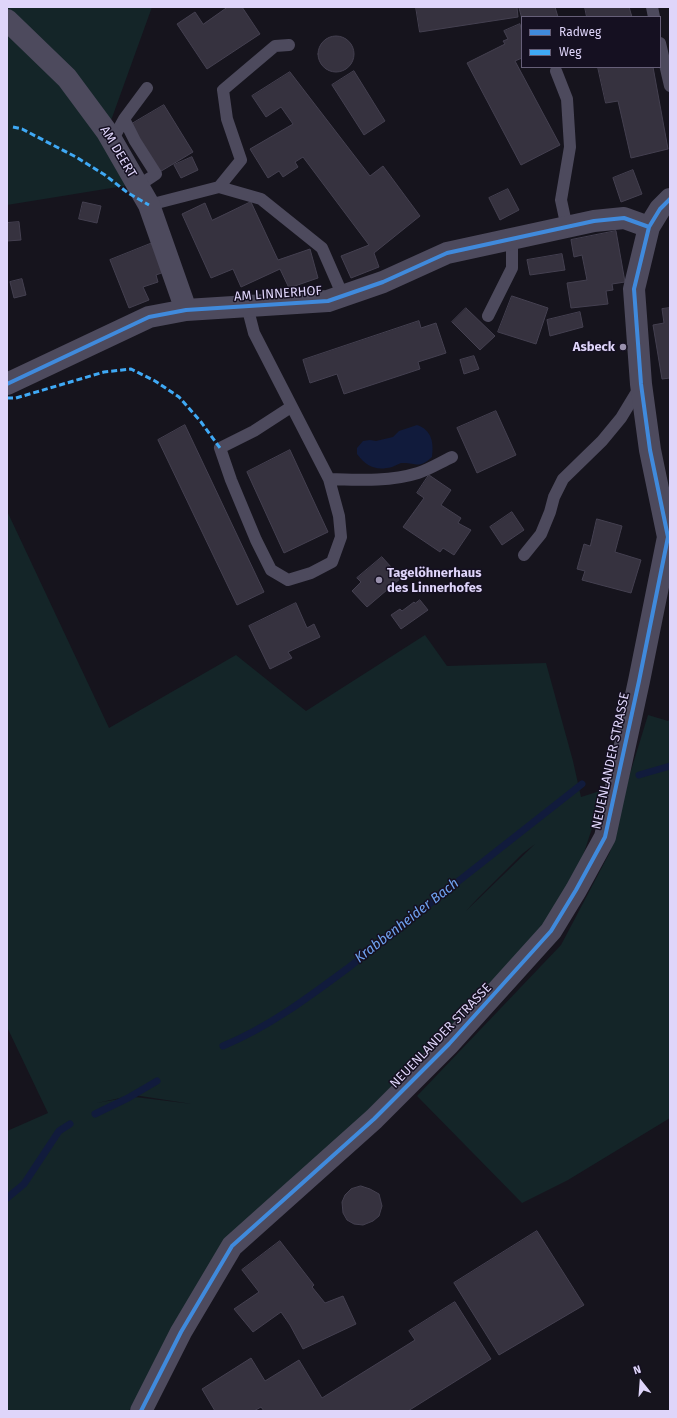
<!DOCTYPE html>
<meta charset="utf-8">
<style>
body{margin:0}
#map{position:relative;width:677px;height:1418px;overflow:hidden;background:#16141d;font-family:"Fira Sans",sans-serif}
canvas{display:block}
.frame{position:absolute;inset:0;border:8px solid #dfd5fa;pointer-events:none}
.legend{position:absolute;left:521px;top:16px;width:140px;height:52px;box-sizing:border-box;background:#151021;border:1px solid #665f78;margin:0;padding:5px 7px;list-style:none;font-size:12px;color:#dfd5fa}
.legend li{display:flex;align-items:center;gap:8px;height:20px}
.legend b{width:20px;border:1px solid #665f78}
.north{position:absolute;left:621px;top:1362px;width:40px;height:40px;-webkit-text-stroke:3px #151021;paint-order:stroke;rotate:343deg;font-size:11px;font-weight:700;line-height:16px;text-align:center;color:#dfd5fa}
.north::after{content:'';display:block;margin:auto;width:14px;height:18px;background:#dfd5fa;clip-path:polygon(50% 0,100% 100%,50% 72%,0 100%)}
</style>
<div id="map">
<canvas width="677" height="1418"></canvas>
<div class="frame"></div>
<ul class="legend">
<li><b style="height:5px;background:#408adc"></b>Radweg</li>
<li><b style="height:5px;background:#3fa9f5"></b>Weg</li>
</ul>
<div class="north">N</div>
</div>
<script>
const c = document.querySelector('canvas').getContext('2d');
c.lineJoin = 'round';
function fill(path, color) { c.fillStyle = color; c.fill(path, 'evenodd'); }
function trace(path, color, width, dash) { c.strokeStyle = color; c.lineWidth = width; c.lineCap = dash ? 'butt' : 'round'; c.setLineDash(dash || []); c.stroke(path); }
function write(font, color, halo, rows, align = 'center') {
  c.font = font + ' "Fira Sans",sans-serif'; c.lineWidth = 3; c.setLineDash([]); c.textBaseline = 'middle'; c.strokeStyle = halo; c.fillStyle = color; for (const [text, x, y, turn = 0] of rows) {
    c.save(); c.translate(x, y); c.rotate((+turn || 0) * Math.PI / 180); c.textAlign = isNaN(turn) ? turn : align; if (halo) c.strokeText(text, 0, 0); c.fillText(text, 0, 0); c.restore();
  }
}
fill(new Path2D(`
 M7 7H152L109 126 7 12Z
 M7 25 64 79 130 185 7 205Z
 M7 511 109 728 236 655 306 711 425 635 447 666 546 663 573 761 581 797 600 791 595 819 580 865 551 916 510 968 367 1112 278 1192 147 1377 129 1411H7V1131L48 1113 7 1027ZM535 844 466 911 477 899 522 854ZM134 1095 192 1104 135 1097V1096L97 1103Z
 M648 715 668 721 670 719V1118L568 1180 522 1203 417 1096 561 945 610 852 629 777Z`), '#142528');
fill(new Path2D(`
 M417 425C432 430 434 443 432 457 418 470 416 462 401 463 398 464 395 466 392 467 376 471 367 467 357 454V448L363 441 370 440 376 441 393 437 399 431Z`), '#111b3c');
trace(new Path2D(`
 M639 775 670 766
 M223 1046C269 1027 309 997 348 968L582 784
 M95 1114 128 1098 157 1081
 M7 1198 24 1184 59 1131 70 1124`), '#111b3c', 7);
const building = new Path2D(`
 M228 7H242L260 34 207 69 177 24 195 12 203 24Z
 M416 7H517L518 17 420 32Z
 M522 7H555L558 17H522V19L519 8Z
 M585 7H629L632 17H587Z
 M520 24 522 32V58L515 61 560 145 521 165 467 63 505 44 503 41 508 39 504 31Z
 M318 54a18 18 0 1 1 36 0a18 18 0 1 1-36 0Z
 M598 67H653L668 149 631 158 618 101 606 103Z
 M354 71 385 121 364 135 332 85Z
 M290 72 370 176 383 166 420 216 374 253 379 267 351 278 341 256 369 245 303 157 295 162 298 167 283 177 279 171 268 178 250 149 293 124 281 107 266 117 252 96Z
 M164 105 193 152 158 173 130 125Z
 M192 157 198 170 181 178 174 165Z
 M633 170 642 194 621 202 613 178Z
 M508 189 519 210 500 220 489 198Z
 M83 202 101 206 97 223 79 219Z
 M251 202 278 260 310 249 318 278 289 288 280 269 241 287 233 269 211 278 182 214 205 203 212 220Z
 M19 222 21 240 7 241V223Z
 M616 231 625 282 612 284 613 290 606 291 608 304 571 308 567 283 587 280 582 255 574 257 571 240Z
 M155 242 167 271 156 275 158 282 143 287 149 300 129 308 110 260Z
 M562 254 565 270 530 275 527 260Z
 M22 279 26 295 14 298 10 282Z
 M512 296 548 308 536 344 498 332Z
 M466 308 495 336 480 350 452 322Z
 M670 308V378L662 379 653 325 664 323 662 309Z
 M580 312 583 327 550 336 547 320Z
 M419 321 421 328 436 323 446 353 418 362 420 369 344 394 337 374 310 383 303 360Z
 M474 356 479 369 464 374 460 360Z
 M496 411 516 455 477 473 457 428Z
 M185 425 264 592 237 605 158 440Z
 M290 450 328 532 284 553 247 472Z
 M429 475 451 490 441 505 461 518 458 523 471 530 454 555 443 548 440 552 403 527 424 498 417 493Z
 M512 512 524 530 502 545 490 527Z
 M597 519 622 526 615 552 641 560 631 593 582 580 585 571 577 569 584 544 590 546Z
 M382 557 401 578 367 607 352 591 361 582 357 578Z
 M420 600 428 610 401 629 391 615 400 609 402 611 414 602 415 603Z
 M296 603 307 628 314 624 320 637 288 652 292 658 270 669 249 626Z
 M361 1186 370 1189 379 1194 382 1206 379 1216 373 1221 363 1225 354 1224 347 1220 343 1213 342 1202 345 1195 351 1189Z
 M537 1231 584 1305 499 1355 454 1283Z
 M280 1241 314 1285 312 1287 325 1303 343 1296 356 1324 303 1349 290 1325 281 1312 253 1332 234 1309 259 1292 242 1270Z
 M455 1302 491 1359 408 1411H264L261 1407 254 1411H215L202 1389 251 1358 265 1381 299 1360 322 1398 415 1340 409 1331Z`);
fill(building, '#36323f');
trace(building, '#444050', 1);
trace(new Path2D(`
 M652 7 654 17
 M660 43 670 86
 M556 71 567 99 570 147 561 200 567 228
 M124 119 147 88
 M112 141 124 119 135 141 156 174 138 186
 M219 187 261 199 322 248 343 296
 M149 205 219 187 241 160 227 119 223 90 275 46 289 45
 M247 306 254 333 329 479 339 516 341 537 332 562 311 573 288 580 271 570 256 540 231 480 220 448 254 431 291 407
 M488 316 512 268V239
 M329 479C359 480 389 482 418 473 430 469 441 462 452 457
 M524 555 541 534 550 512 554 497 563 479 602 441 621 418 641 385`), '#4d4a5d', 12);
trace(new Path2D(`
 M7 20 67 78 107 132 149 205 186 310
 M7 384 149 317 186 310 328 301 383 282 447 253 594 221 624 218 649 227
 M141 1411 181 1332 232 1246 374 1119 449 1044 551 931 576 890 605 837 639 681 668 537 650 450 641 384 634 289 649 227 660 209 670 199`), '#4d4a5d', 22);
trace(new Path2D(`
 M13 127 22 129 76 157 105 175 128 193 149 205
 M7 398H16L104 372 131 369 155 381 179 397 201 422 220 448`), '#3fa9f5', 3, [6, 3]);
trace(new Path2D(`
 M7 384 149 317 186 310 328 301 383 282 447 253 594 221 624 218 649 227
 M141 1411 181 1332 232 1246 374 1119 449 1044 551 931 576 890 605 837 639 681 668 537 650 450 641 384 634 289 649 227 660 209 670 199`), '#408adc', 4);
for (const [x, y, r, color] of [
 [623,347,4,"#9991ad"],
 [379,580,4,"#9991ad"]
]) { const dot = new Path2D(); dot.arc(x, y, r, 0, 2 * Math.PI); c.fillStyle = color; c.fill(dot); trace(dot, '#151021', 1.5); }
write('13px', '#dfd5fa', '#151021', [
 ["AM DEERT",118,152,59],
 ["AM LINNERHOF",278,294,-4],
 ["NEUENLANDER STRASSE",611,761,-78],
 ["NEUENLANDER STRASSE",441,1036,-46]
]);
write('bold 13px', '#dfd5fa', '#151021', [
 ["Asbeck",615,347],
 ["Tagelöhnerhaus",387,573,"left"],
 ["des Linnerhofes",387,588,"left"]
], 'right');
write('italic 14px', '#6ea1ef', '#151021', [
 ["Krabbenheider Bach",407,921,-38]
]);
</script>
